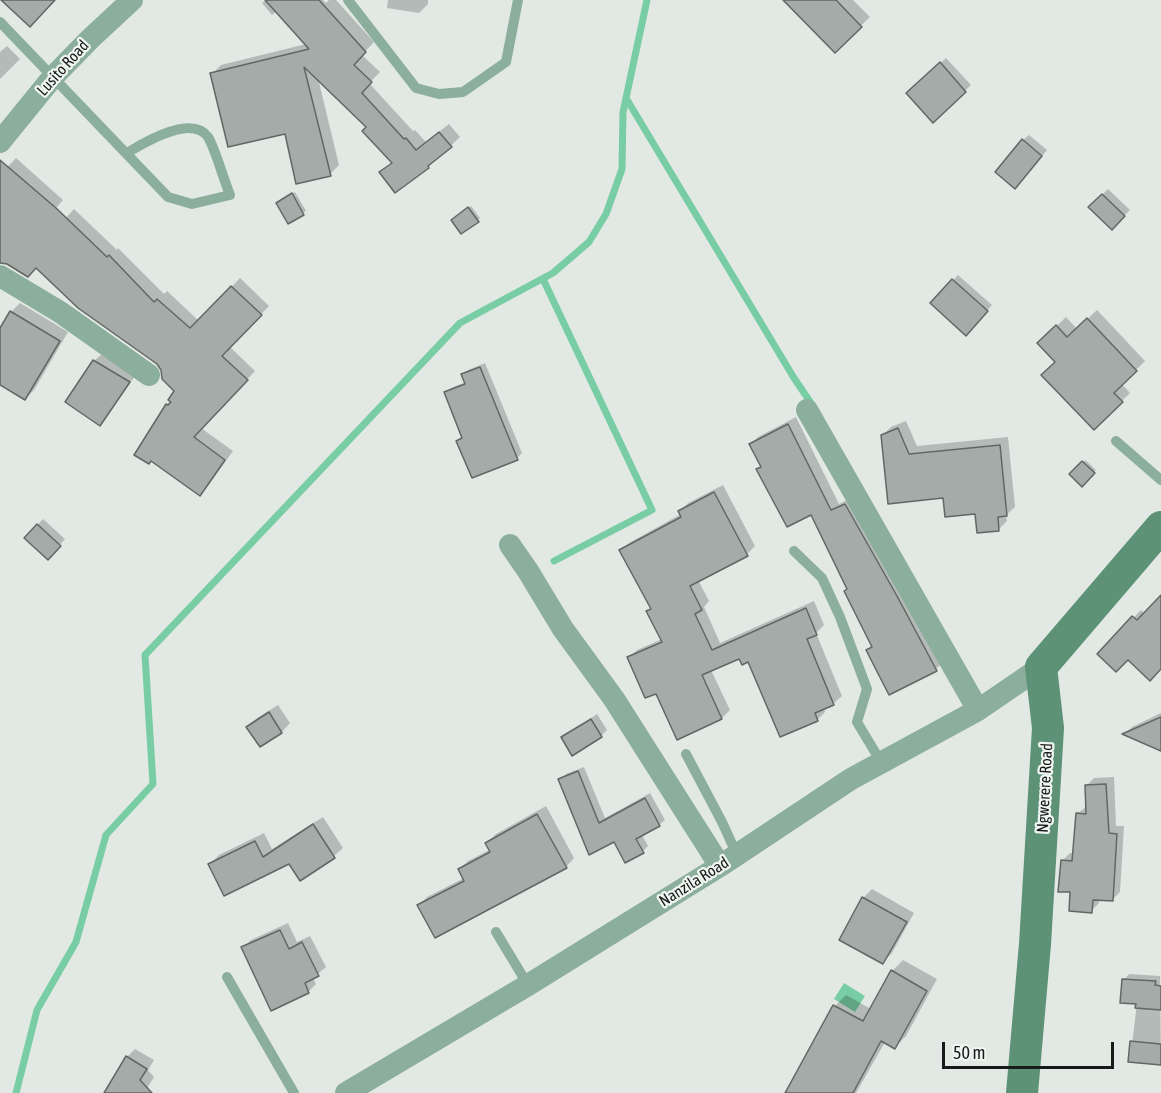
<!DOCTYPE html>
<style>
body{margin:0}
#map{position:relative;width:1161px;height:1093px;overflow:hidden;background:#e2e9e5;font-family:"Asap Condensed",sans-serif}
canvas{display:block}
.scale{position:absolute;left:942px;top:1042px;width:172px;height:27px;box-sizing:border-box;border:3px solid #171a18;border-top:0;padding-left:8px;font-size:18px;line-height:21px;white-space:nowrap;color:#171a18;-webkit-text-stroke:4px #eff6f2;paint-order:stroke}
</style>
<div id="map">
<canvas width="1161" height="1093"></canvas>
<div class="scale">50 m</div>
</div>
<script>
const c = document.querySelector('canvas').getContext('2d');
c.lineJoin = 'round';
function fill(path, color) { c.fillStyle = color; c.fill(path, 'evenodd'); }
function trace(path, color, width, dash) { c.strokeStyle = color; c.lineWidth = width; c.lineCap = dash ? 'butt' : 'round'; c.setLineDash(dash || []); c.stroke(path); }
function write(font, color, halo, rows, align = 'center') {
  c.font = font + ' "Asap Condensed",sans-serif'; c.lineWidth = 4.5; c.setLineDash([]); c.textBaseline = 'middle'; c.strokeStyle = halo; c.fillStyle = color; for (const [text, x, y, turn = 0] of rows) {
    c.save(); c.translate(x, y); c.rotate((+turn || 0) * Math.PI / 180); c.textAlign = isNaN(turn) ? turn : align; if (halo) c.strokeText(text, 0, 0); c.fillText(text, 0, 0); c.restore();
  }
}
fill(new Path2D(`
 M844 983 865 996 855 1012 834 999Z`), '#79cda4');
fill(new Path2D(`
 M266 0H323L326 3 329 0H336L374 42 362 55 380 72 369 83 413 131 415 130 426 142 449 124 460 137 428 167 381 173 392 162 368 127 318 78 339 165 330 174 286 132 212 74 221 65 306 44 277 11 272 15 262 3Z
 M388 0H428V4L419 13 387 8Z
 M793 0H853L870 17 835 51Z
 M7 46 20 59 0 79V52Z
 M946 58 971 85 933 121 908 93Z
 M1029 135 1047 150 1021 182 1023 140Z
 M16 158 63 200 17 254 0 259V175Z
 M1108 189 1130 210 1112 228 1090 207Z
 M295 192 306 211 289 222 280 200Z
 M471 206 480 218 478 220 455 217Z
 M74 209 117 250 118 248 164 294 167 291 199 321 240 278 269 306 230 347 255 371 201 428 233 451 208 486 199 494 167 405 176 390 66 218Z
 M958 275 992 305 971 328 932 303Z
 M20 303 68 332 34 390 25 399 0 384V331L11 312Z
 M1097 310 1145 361 1122 384 1130 393 1094 428 1057 361 1039 343 1066 317 1077 329Z
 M103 353 137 373 108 415 99 424 94 361Z
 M485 363 522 453 517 458 473 476 458 441 463 436 446 393 451 388 466 382 463 375 468 370Z
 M796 417 839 504 853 497 943 662 936 669 868 650 872 645 848 588 812 513 757 470 762 465 751 444 758 437Z
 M906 421 917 446 1008 437 1015 507 1006 515 1007 521 999 529 976 512 945 497 883 435 891 427Z
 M1085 460 1096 470 1082 484 1071 474Z
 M723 485 755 546 747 554 698 580 709 601 704 607 720 643 814 601 824 625 816 633 842 696 833 704 824 708 825 712 817 720 748 660 740 657 711 670 730 710 722 718 656 692 629 658 637 650 662 639 648 612 652 608 621 551 629 543 681 514 680 511 688 503Z
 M43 519 65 539 48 558 26 537Z
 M1161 597V668L1128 658 1099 654 1141 610 1145 614Z
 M278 705 290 723 282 732 260 745 248 727 257 718Z
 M1161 713V749L1125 734 1132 727Z
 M597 714 607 730 601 736 563 738Z
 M584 767 605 818 650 793 665 820 659 825 642 835 648 846 643 851 614 840 590 853 560 780 566 774Z
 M1114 777 1116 826H1124L1120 892 1112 900 1100 899 1099 903 1091 911 1072 891 1062 861 1070 853H1074L1077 814 1087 806 1086 786 1094 778Z
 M546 806 574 858 566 867 419 905 427 897 464 878 459 870 468 861 491 849 487 843 496 834Z
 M323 817 343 848 334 856 300 879 289 862 210 864 219 855 264 833 272 849Z
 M872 889 914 913 892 953 883 962 863 898Z
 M288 923 297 942 310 936 326 967 313 978 316 984 308 992 243 948 251 940Z
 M903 960 937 979 906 1036 895 1047 885 1042 856 1093H787L835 1006 846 995 871 1009 892 971Z
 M1129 974 1160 976 1161 1064 1130 1061 1137 1003 1124 980Z
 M135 1049 154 1060 148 1070 154 1077 144 1093H106L127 1057Z`), '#0003');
trace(new Path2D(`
 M626 98 794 378 813 406
 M543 279 652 510 554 561
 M16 1093 37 1010 76 942 106 835 153 784 145 655 460 323 553 273 589 242 606 214 622 169 623 112 647 0`), '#79cda4', 7);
const building = new Path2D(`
 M1 0H55L30 27Z
 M265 0H319L366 52 354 65 372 82 362 93 404 139 406 138 416 150 439 132 452 147 428 166 429 168 395 193 379 172 392 163 362 131 366 127 304 67 331 176 296 184 285 134 228 147 210 73 309 49Z
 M783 0H836L862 27 835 53Z
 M940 62 966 92 933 123 906 93Z
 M1022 139 1042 156 1015 189 995 172Z
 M0 160 56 208 107 257 109 255 154 302 157 299 190 328 231 286 262 315 222 356 248 380 194 437 225 460 200 496 151 461 149 464 134 455 166 404 168 405 171 402 168 400 174 391 162 379 161 370 157 364 78 308 36 268 28 277 7 264 0 263Z
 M292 193 304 215 288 224 276 203Z
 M1102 194 1125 216 1112 230 1088 207Z
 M468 207 479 222 461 234 451 220Z
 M952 279 988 311 966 336 930 303Z
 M10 311 60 341 25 400 0 385V328Z
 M1087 318 1137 371 1114 393 1123 402 1094 430 1041 375 1055 362 1037 343 1056 325 1067 337Z
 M93 360 130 382 100 426 65 402Z
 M480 367 518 460 472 478 456 441 462 438 444 392 465 384 461 374Z
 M788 424 831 510 845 504 897 596 937 671 889 695 866 650 872 647 844 591 847 589 811 515 787 527 756 469 761 467 749 444Z
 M898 428 909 454 1000 445 1007 516 998 517 999 531 977 533 975 514 945 517 943 498 888 504 881 435Z
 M1082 461 1095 473 1082 487 1069 474Z
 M714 492 748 556 690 586 702 610 695 614 712 650 806 608 817 635 807 639 834 705 815 713 818 721 780 737 748 662 742 665 739 659 702 675 722 719 677 740 656 694 645 698 627 657 662 642 646 611 651 609 619 550 681 517 678 511Z
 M37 524 61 546 48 560 24 538Z
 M1161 595V669L1150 681 1128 660 1116 672 1097 654 1132 616 1137 620Z
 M269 712 282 733 260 747 246 727Z
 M1161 717V751L1122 734Z
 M591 719 602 737 572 756 561 737Z
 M578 771 599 823 645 798 660 826 636 839 644 853 625 863 614 842 589 855 558 779Z
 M1106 784 1109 833 1117 834 1113 901 1093 900 1092 913 1069 911 1070 892H1058L1061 860 1072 861 1076 813 1086 814 1085 785Z
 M537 814 567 868 435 938 417 905 464 881 458 869 490 852 485 843Z
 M313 824 335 858 300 881 289 864 224 896 208 864 255 841 263 857Z
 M862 897 907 922 883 964 839 940Z
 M280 930 289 949 302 942 319 976 305 983 309 993 271 1011 241 947Z
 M891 970 927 991 895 1049 881 1041 853 1093H785L833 1005 863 1021Z
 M1122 979 1156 981 1155 985 1161 986V1010L1135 1008 1136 1004 1120 1003Z
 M1130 1041 1161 1044V1065L1128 1062Z
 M126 1056 147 1069 140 1080 152 1093H104Z`);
fill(building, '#a5aba8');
trace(building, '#626764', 1.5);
trace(new Path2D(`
 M348 0 416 88 439 94 463 92 506 62 518 0
 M0 22 168 197 192 204 230 195C224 181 215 148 208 137 192 114 145 142 127 153
 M1116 441 1161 480
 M794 551 822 578 840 617 867 689 857 722 881 762
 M686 754 722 822 737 855
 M496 932 528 985
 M227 977 294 1093`), '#8cae9c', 10);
trace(new Path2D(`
 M0 142 52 78 90 39 132 0
 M0 276 60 312 149 375
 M807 410 978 710
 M510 545 528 571 563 629 614 699 720 866
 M346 1093 528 985 720 866 851 779 978 710 1041 667`), '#8cae9c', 22);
trace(new Path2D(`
 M1022 1093 1035 944 1048 728 1041 667 1161 527`), '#5d9277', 32);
write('16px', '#171a18', '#eff6f2', [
 ["Lusito Road",63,68,-48],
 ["Ngwerere Road",1045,788,-87],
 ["Nanzila Road",694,882,-32]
]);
</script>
